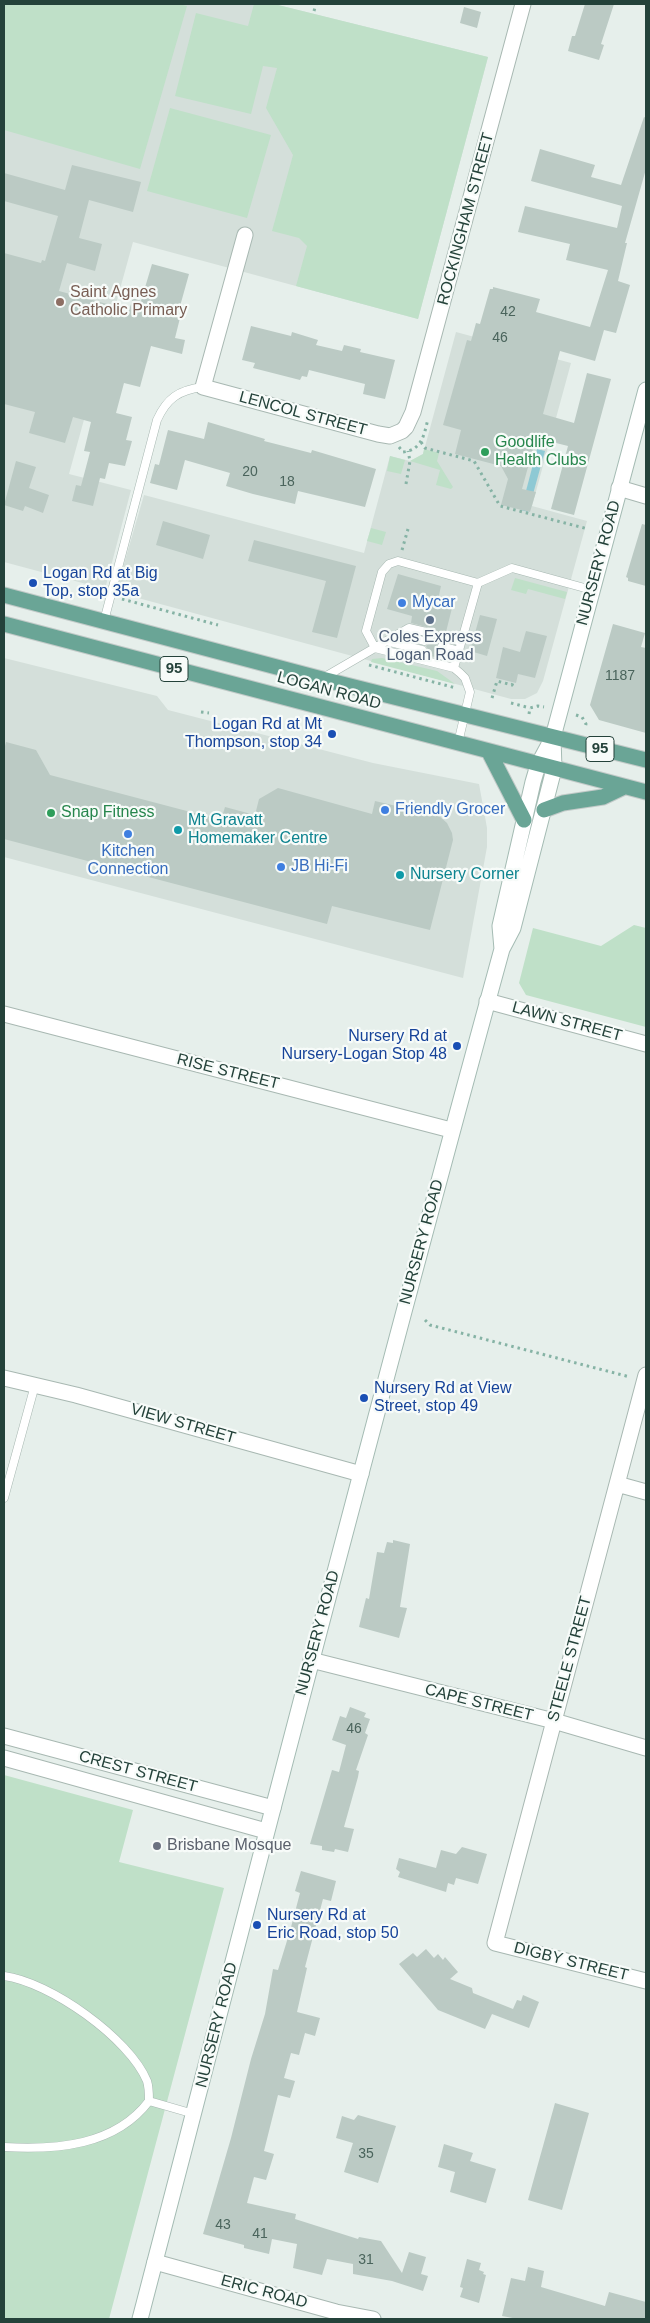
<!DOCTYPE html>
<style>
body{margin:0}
#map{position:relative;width:650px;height:2323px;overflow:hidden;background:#e6efeb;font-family:Helvetica,sans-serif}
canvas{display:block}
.frame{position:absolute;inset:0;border:5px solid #24423a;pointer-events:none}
</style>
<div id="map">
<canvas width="650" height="2323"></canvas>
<div class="frame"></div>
</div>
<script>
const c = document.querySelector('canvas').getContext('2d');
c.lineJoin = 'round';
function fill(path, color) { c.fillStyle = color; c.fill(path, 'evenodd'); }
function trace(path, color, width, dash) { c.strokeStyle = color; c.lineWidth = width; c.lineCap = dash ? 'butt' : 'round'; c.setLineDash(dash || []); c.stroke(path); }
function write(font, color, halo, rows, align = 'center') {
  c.font = font + ' Helvetica,sans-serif'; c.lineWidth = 4.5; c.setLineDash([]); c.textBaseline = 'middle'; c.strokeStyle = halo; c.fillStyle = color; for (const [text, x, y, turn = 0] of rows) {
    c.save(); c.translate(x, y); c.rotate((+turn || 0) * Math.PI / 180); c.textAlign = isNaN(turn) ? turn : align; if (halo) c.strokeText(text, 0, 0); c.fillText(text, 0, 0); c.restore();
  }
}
fill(new Path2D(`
 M4 4H274L488 57 418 319 133 242 69 474 131 490 105 589 4 562Z
 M456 332 571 363 532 506 587 521 543 681 537 693 525 699H511L127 595 119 581 144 495 364 553 390 456 410 461 423 454Z
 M4 658 157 696 168 710 373 763 479 784 487 828V847L463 978 4 857Z`), '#d4dfda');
fill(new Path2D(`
 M4 4H179L187 6 140 169 4 130Z
 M254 4H274L488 57 418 319 296 286 307 246 299 238 272 231 293 155 266 108 277 68 263 66 251 114 175 96 196 13 248 26Z
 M170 108 271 135 247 218 147 191Z
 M424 449 439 453 437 461 453 487 451 489 436 485 440 470 410 461 423 454Z
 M390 456 405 460 401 474 387 471Z
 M371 528 386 532 382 545 367 541Z
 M515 578 567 592 565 599 528 589 526 594 511 590Z
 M382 658 437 671 455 684 371 662 372 659Z
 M634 925 646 928V1027L526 995 519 983 533 928 601 946Z
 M4 1775 133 1810 119 1862 224 1888 109 2319H4Z`), '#bfe0c8');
fill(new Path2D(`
 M537 449 545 451 528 512 521 510Z`), '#8ec9d4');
fill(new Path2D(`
 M585 4H614L601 44 604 45 599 60 568 51 572 36H575Z
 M464 7 481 12 477 28 460 23Z
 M644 117 646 118V169L625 243H627L618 281 630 285 616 333 604 330 595 361 560 351 543 414 574 423 587 373 611 379 574 515 551 509 568 446 536 438 522 489 536 492 530 512 501 505 508 479 501 466 455 454 461 430 443 425 467 340 471 341 476 323 480 324 490 289H493V287L540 299 536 312 590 327 608 270 566 260 570 244 518 232 525 206 617 228 622 206 531 181 540 149 595 165 591 177 621 185Z
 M72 165 141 182 133 212 89 200 79 238 102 244 95 271 67 263 59 291 129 310 133 298 141 301 152 264 189 274 177 317 180 318 175 338 185 340 182 354 151 346 140 387 124 383 116 413 132 417 126 440 132 441 125 466 109 463 105 479 100 478 93 506 72 501 76 485 81 486 90 452 84 451 91 422 73 417 65 443 29 433 35 412 4 404V253L41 263 42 260 45 261 58 216 4 201V173L65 190Z
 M251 326 291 336 292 332 318 340 316 345 342 351 344 345 361 349 360 352 395 360 385 399 363 394 365 384 309 370 307 377 302 376 300 380 253 368 255 363 242 360Z
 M208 422 265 439 264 441 311 453 312 450 376 469 365 507 298 491 295 504 253 494 226 486 230 473 185 460 177 490 150 483 155 464 159 465 168 430 204 439Z
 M16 461 36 467 29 488 49 495 43 513 25 506 23 511 4 505Z
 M163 521 210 535 203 559 156 545Z
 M642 524 646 525V586L628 581V578L626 577Z
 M254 540 356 566 337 638 312 632 326 581 248 561Z
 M398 574 441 586 438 600 453 604 446 632 439 635 440 641 437 644 438 650 435 653V657L425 655 428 651 426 646 430 642 428 637 432 633 430 628 411 623 412 616 387 609Z
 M480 615 497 619 487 656 470 651Z
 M613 624 645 633 641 647 646 648V733L599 720 590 705Z
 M526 631 547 636 535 678 518 674 516 683 496 678 503 647 520 652Z
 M6 742 36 750 50 775 221 820 225 807 255 815 259 799 278 788 372 814 375 801 439 816 447 823 452 833 453 840 430 930 332 906 327 924 4 839V750Z
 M393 1540 410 1544 400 1607 407 1608 399 1638 359 1627 366 1598 369 1599 377 1552 384 1553 387 1542 393 1543Z
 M350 1707 366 1713 364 1717 370 1719 365 1733 368 1735 356 1770 359 1771 358 1777 344 1827 354 1829 348 1852 335 1849 334 1852 322 1850V1846L310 1844 332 1770 339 1772 346 1745 332 1740 340 1716 346 1718Z
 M462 1847 487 1854 478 1884 456 1878 454 1885 448 1883 446 1892 398 1877 400 1872 396 1869 399 1858 436 1868 441 1850 456 1854Z
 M301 1871 336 1881 331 1901 323 1899 305 1967 307 1968 297 2012 320 2018 315 2036 305 2033 299 2055 291 2053 284 2078 295 2081 290 2098 278 2095 264 2151 274 2154 266 2180 254 2177 247 2203 296 2214 295 2219 358 2239 359 2237 381 2241 402 2273 409 2252 426 2257 421 2274 428 2276 423 2291 392 2281 353 2274V2264L327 2259 322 2275 293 2268 297 2244 272 2239 269 2254 244 2248V2245L203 2234 231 2138 251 2059 265 2014 273 1969 278 1970 290 1931 300 1893 295 1891Z
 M426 1949 434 1958 438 1954 443 1960 445 1957 458 1972 450 1979 472 1988 473 1993 513 2009 517 2000 521 2001 523 1995 539 2002 529 2028 492 2014 485 2029 438 2010 399 1964 413 1953 417 1957Z
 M555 2103 589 2113 562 2210 528 2200Z
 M358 2115 396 2126 378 2183 344 2172 353 2143 336 2138 342 2116 354 2120Z
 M444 2144 473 2153 470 2161 496 2169 486 2203 450 2192 455 2172 438 2167Z
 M467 2259 481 2263 479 2270 484 2272 483 2274 486 2275 479 2303 460 2297 463 2288 460 2287Z
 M528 2267 544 2271 541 2287 605 2306 609 2292 646 2302V2319H518L502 2316 511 2278 525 2281Z`), '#bbcac4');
const service = new Path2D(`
 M104 621 157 420C167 398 179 390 203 387
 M398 634 424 641
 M444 637 461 642
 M386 641 422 650
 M442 646 459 651
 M440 655 456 660
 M454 668 478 583 512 568 592 590
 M323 678 409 628 426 632
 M458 743 470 692 465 678 460 673 454 668 375 648 366 631 382 572 389 564 398 561 478 583
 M4 1498 35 1385
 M4 1976C50 1982 129 2038 147 2081 149 2087 149 2094 149 2101
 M4 2147C56 2150 115 2146 149 2101L194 2114`);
const minor = new Path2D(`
 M245 235 203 387 378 434 390 436 402 431 406 427 413 412 523 4
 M619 488 646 496
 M487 1001 646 1044
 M4 1014 451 1130
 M646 1375 495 1943 646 1981
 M4 1378 76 1395 361 1474
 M617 1484 646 1492
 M311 1660 554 1721 646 1748
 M4 1736 273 1808
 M4 1758 266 1831
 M155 2262 336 2312 373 2319`);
const secondary = new Path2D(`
 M502 949 500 926 533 782 538 765 553 737 646 390
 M140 2319C259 1862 377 1405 502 949L513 928 554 769 553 737`);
const primary = new Path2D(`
 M4 595 322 679 646 760
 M4 624 646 792
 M489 752 524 820
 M544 810 563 803 603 797 624 787`);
trace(service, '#a8b8b2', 9);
trace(minor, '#a8b8b2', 17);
trace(secondary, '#a4bbb3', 17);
trace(primary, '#c2cac8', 17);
trace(new Path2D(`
 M314 11 316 4
 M421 442 425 448 474 461 500 506 588 529
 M399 447 403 452C422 450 424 435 428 419
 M406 484 410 461 408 451
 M402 550 408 529
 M122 599 218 625
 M369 665 456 688
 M492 698 497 681 512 685 513 683
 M511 703 530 708
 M201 712 209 713
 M529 714 530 708 538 706 544 707
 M576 715 582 717 586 724 585 728
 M425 1320 430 1325 630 1377`), '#86b3a5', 3, [2.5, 4]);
trace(service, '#fff', 8);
trace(minor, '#fff', 15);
trace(secondary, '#fff', 15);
trace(primary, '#6aa596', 15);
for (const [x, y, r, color] of [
 [60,302,5,"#8d6e63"],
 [485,452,5,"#2e9e5b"],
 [33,583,5,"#1a4fb4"],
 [402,603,5,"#3f7fe0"],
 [430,620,5,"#5c6f8a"],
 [332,734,5,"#1a4fb4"],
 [385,810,5,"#3f7fe0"],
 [51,813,5,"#2e9e5b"],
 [178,830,5,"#0f9aa8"],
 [128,834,5,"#3f7fe0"],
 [281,867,5,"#3f7fe0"],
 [400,875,5,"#0f9aa8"],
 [457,1046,5,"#1a4fb4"],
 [364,1398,5,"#1a4fb4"],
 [157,1846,5,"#6b7280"],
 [257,1925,5,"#1a4fb4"]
]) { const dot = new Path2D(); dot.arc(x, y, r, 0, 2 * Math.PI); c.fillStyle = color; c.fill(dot); trace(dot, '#f7fbf9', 2); }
write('14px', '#4a645c', null, [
 ["42",508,312],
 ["46",500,338],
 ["20",250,472],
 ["18",287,482],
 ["1187",620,676],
 ["46",354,1729],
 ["35",366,2154],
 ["43",223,2225],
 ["41",260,2234],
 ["31",366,2260]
]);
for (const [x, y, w] of [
 [174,669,28],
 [600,749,28]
]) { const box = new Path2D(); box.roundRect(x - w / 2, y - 12.5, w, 25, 4); c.fillStyle = '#f7fbf9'; c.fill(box); trace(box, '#24423a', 1); }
write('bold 15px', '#24423a', null, [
 ["95",174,669],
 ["95",600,749]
]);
write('16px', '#24423a', '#f7fbf9', [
 ["ROCKINGHAM STREET",466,219,-75],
 ["LENCOL STREET",303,414,15],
 ["NURSERY ROAD",599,563,-75],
 ["LOGAN ROAD",329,691,15],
 ["LAWN STREET",567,1022,15],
 ["RISE STREET",228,1072,14],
 ["NURSERY ROAD",422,1242,-75],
 ["VIEW STREET",183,1424,16],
 ["NURSERY ROAD",318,1633,-75],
 ["STEELE STREET",570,1659,-75],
 ["CAPE STREET",479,1703,14],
 ["CREST STREET",138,1772,15],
 ["DIGBY STREET",571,1962,14],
 ["NURSERY ROAD",217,2025,-76],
 ["ERIC ROAD",264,2292,15]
]);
write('16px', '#785e54', '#f7fbf9', [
 ["Saint Agnes",70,293],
 ["Catholic Primary",70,311]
], 'left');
write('16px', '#27864d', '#f7fbf9', [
 ["Goodlife",495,443],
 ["Health Clubs",495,461],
 ["Snap Fitness",61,813]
], 'left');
write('16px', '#164399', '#f7fbf9', [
 ["Logan Rd at Big",43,574],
 ["Top, stop 35a",43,592],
 ["Logan Rd at Mt",322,725,"right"],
 ["Thompson, stop 34",322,743,"right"],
 ["Nursery Rd at",447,1037,"right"],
 ["Nursery-Logan Stop 48",447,1055,"right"],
 ["Nursery Rd at View",374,1389],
 ["Street, stop 49",374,1407],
 ["Nursery Rd at",267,1916],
 ["Eric Road, stop 50",267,1934]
], 'left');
write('16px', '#366cbe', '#f7fbf9', [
 ["Mycar",412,603],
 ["Friendly Grocer",395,810],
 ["Kitchen",128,852,"center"],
 ["Connection",128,870,"center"],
 ["JB Hi-Fi",291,867]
], 'left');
write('16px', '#4e5e75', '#f7fbf9', [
 ["Coles Express",430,638],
 ["Logan Road",430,656]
]);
write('16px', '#0d838f', '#f7fbf9', [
 ["Mt Gravatt",188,821],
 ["Homemaker Centre",188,839],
 ["Nursery Corner",410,875]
], 'left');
write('16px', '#5b616d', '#f7fbf9', [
 ["Brisbane Mosque",167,1846]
], 'left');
</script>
